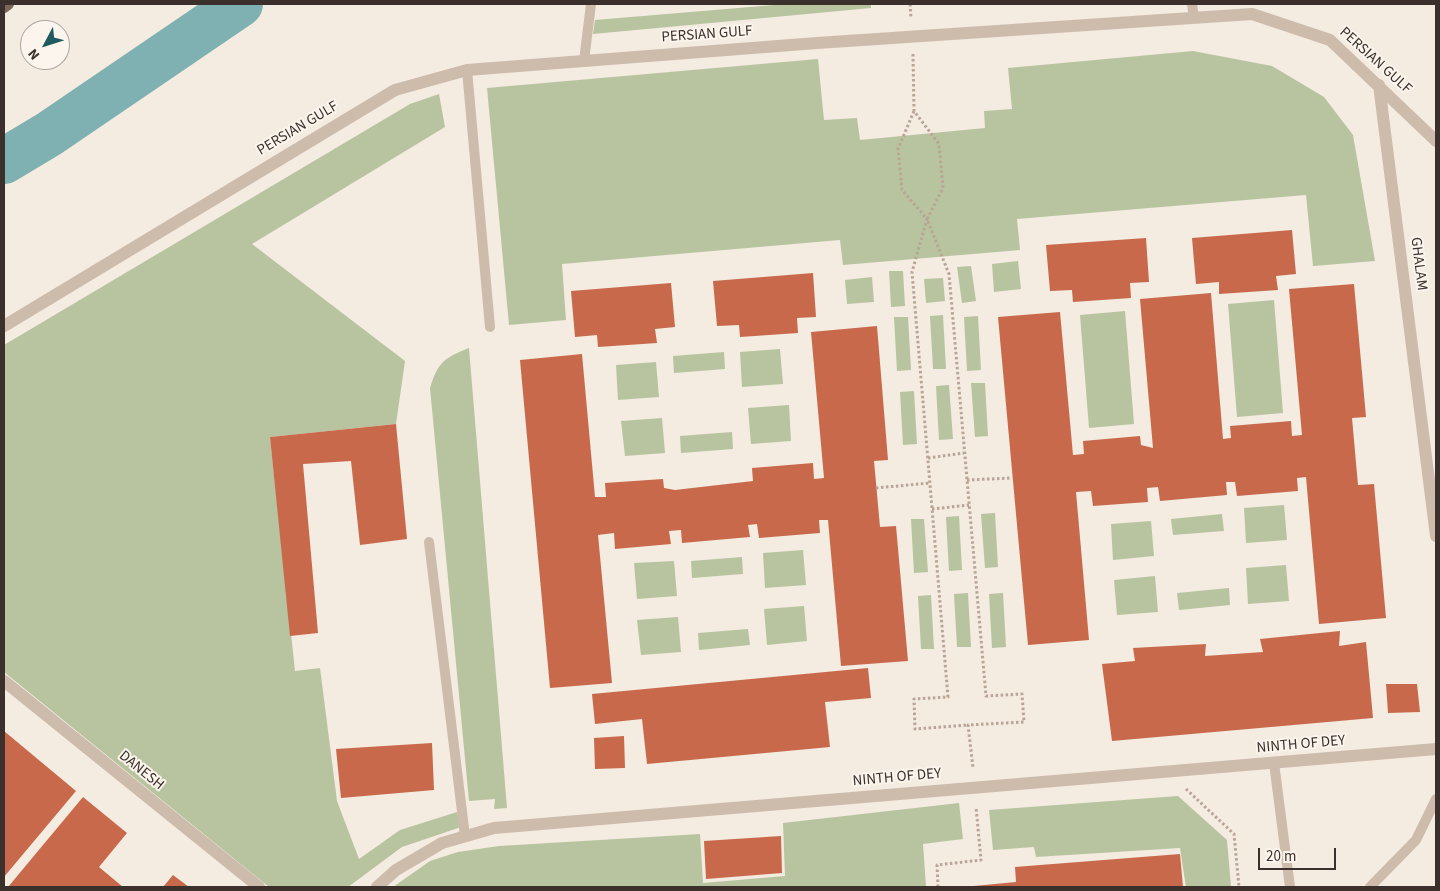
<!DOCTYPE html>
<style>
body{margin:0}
#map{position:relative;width:1440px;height:891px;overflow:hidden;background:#f4ebe1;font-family:"Source Sans 3",sans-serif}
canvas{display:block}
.frame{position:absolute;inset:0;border:5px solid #3b302b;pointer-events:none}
.north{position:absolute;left:20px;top:20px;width:50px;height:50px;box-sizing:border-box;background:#fbf5ee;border:1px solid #aea6a0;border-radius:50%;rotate:230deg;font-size:14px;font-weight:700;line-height:20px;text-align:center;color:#3b302b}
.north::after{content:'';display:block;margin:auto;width:18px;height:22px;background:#1f5a5e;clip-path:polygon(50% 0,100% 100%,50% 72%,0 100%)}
.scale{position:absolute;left:1258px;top:848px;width:78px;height:22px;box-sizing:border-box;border:2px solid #3b302b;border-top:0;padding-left:6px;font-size:15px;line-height:18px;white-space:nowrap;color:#3b302b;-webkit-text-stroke:4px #fbf5ee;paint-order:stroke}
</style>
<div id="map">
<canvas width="1440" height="891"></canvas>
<div class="frame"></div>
<div class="north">N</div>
<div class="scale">20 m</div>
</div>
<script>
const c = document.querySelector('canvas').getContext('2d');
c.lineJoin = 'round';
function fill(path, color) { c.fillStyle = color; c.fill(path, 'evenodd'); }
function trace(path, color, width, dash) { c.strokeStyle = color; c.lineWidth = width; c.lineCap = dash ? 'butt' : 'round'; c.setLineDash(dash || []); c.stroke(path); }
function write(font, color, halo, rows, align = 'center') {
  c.font = font + ' "Source Sans 3",sans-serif'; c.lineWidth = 4; c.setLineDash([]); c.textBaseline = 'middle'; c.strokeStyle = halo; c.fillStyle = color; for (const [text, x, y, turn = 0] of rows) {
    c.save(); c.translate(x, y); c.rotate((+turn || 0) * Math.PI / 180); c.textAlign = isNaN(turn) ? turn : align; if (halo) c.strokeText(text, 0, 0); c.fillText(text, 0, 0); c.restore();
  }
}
fill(new Path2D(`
 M786 4H871V8L593 34 595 20Z
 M1193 51 1272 66 1324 97 1353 135 1375 261 1313 266 1306 195 1017 219 1020 250 843 265 840 240 562 264 566 320 509 325 487 88 818 59 824 120 857 118 860 140 985 128 984 111 1012 109 1008 68Z
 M439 94 445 127 252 244 405 361 396 424 270 437 295 671 320 668 337 801 359 859 400 830 457 812 461 827 402 847 348 887H269L4 672V345L410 104Z
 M1018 261 1021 289 994 292 992 264Z
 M971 266 976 301 962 303 957 267Z
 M889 271H903L905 306 891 307Z
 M872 277 874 302 847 304 845 280Z
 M943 278 945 301 926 303 924 279Z
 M1274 300 1283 413 1237 417 1228 304Z
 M1125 311 1134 424 1089 428 1080 315Z
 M943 315 946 369H933L930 316Z
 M978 316 981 370 967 371 964 317Z
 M894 317H908L911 370 897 371Z
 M469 348 507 808 494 809 495 799 469 801 430 388C438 362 444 358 469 348Z
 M780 349 783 384 742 387 740 352Z
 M724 352 725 369 674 373 673 356Z
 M656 362 659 397 618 400 616 365Z
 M971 383H985L988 436 975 437Z
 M949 385 953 439 939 440 936 386Z
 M914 391 917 444 903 445 900 392Z
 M789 405 791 441 751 444 748 408Z
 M662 418 665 453 625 456 621 421Z
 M732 432 733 449 681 453 680 436Z
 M1284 505 1287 540 1246 543 1244 508Z
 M995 513 998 567 985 568 981 514Z
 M1222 514 1224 531 1173 535 1171 519Z
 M959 516 962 570 949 571 946 517Z
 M911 519H924L928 572 914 573Z
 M1151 521 1154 556 1113 560 1111 524Z
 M803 550 806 585 765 588 763 553Z
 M742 557 743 574 692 578 691 561Z
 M674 561 677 596 637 599 634 563Z
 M1286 565 1289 601 1248 604 1246 568Z
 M1155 576 1158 612 1117 615 1114 580Z
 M1229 588 1230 605 1179 610 1177 593Z
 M968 593 971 647H957L954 594Z
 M1003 593 1006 647 992 648 989 594Z
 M931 595 934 649H921L918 596Z
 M804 606 807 641 767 645 764 609Z
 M678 617 681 652 641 655 637 620Z
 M748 629 750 645 699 650 698 633Z
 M1178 796 1227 840 1231 887H1186L1180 848 1036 857 1034 847 993 850 989 810Z
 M959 803 963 839 923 844 926 887H393L430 861 458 852 499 846 700 834 703 883 785 876 783 823Z`), '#b8c4a0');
trace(new Path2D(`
 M4 161 49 134 240 4`), '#7fb0b2', 46);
fill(new Path2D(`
 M1292 230 1296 274 1276 276 1278 290 1219 294V282L1196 284 1192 238Z
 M1146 238 1149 282 1130 283 1131 298 1073 302 1072 290 1050 291 1046 245Z
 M813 273 816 317 797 318 798 333 740 337 739 325 717 326 713 281Z
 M671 283 675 327 655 329 657 343 598 347 597 335 575 337 571 291Z
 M1354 284 1366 417 1352 418 1358 485 1374 484 1386 618 1319 624 1306 477 1297 478 1298 491 1237 496 1235 482H1226L1227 495 1160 501 1158 487 1147 488 1148 502 1093 506 1091 491 1076 492 1089 640 1028 645 998 317 1060 312 1073 455 1084 454 1083 441 1140 436 1141 445 1153 448 1140 299 1211 293 1223 439 1231 438 1230 426 1291 421 1292 436 1302 435 1289 289Z
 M877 326 888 460 874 461 880 527 896 526 908 661 841 666 828 520H819L820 533 759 538 757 524 748 525 750 537 682 543 681 530 669 531 671 544 615 549 614 533 598 535 612 683 550 688 520 360 582 354 595 497H606L605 483 663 479 664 488 675 490 753 481 752 468 813 463 814 479 824 478 811 332Z
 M396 424 407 539 360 545 351 461 303 464 318 633 290 636 270 437Z
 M1340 631 1339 646 1366 642 1373 718 1112 741 1102 664 1135 661 1133 648 1206 644 1205 656 1263 652 1260 639Z
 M868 668 871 698 825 702 830 747 647 764 642 719 595 724 592 694Z
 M1386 684H1417L1420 712 1388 713Z
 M4 731 76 791 4 877Z
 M624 736 625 768 595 769 594 738Z
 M432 743 434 790 341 798 336 749Z
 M83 797 127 833 99 867 123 887H8Z
 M781 836 782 873 706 879 704 841Z
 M1180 854 1183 887H963L1016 882 1015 867Z
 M173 875 189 887H163Z`), '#c8694b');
trace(new Path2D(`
 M910 4 911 18
 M913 54 914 111 939 144 943 188 927 219 949 274 986 696 1022 694 1024 722 968 725 973 768
 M914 111 898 149 902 190 927 219 912 272 948 697 914 699 915 729 968 725
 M928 458 964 453
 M967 480 1012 478
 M876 488 930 483
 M932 509 969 505
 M1186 789 1234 834 1239 887
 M938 887 937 865 981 860 976 807`), '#b9a596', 3, [2.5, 2.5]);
trace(new Path2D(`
 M1192 4 1194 18
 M584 61 591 4
 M467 70 490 327
 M429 542 465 836
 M1274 763 1290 887
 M1370 887 1416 840 1436 799`), '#cdbbac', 10);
trace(new Path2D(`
 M1379 85 1436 536
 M4 326 395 90 467 70 817 43 1252 14 1330 40 1436 141
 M4 681 259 887
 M377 887 396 870 442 843 494 828 1436 749`), '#cdbbac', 12);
trace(new Path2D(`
 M4 7 8 4`), '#7d675c', 12);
write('15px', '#3b302b', '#fbf5ee', [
 ["PERSIAN GULF",707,35,-4],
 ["PERSIAN GULF",1375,61,42],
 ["PERSIAN GULF",298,129,-31],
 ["GHALAM",1418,264,83],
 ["NINTH OF DEY",1301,745,-5],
 ["DANESH",141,771,39],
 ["NINTH OF DEY",897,778,-5]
]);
</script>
